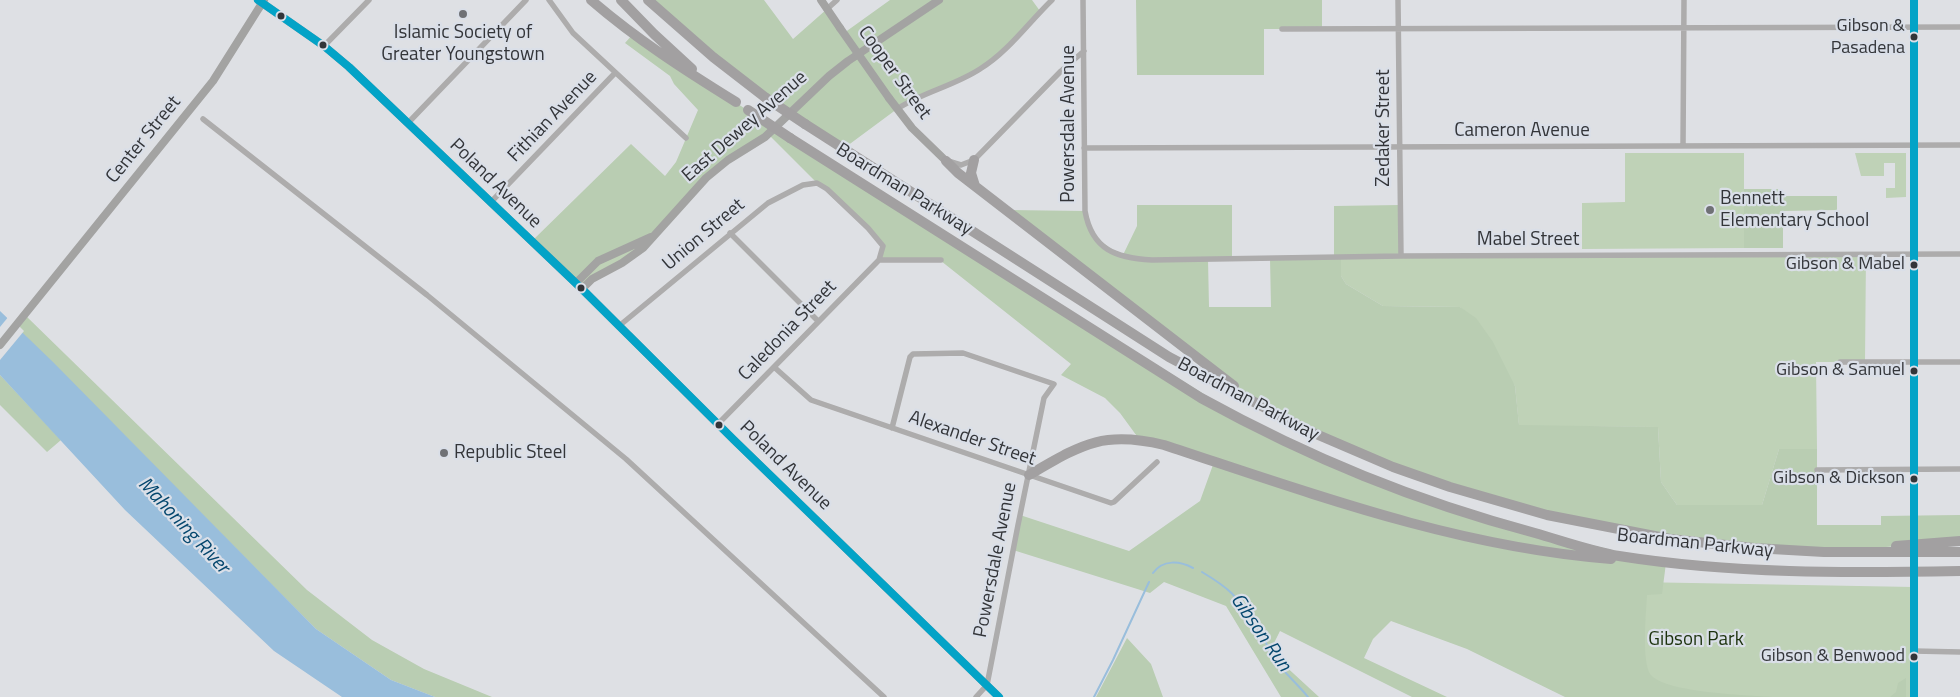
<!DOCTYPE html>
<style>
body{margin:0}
canvas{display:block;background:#dee0e4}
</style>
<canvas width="1960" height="697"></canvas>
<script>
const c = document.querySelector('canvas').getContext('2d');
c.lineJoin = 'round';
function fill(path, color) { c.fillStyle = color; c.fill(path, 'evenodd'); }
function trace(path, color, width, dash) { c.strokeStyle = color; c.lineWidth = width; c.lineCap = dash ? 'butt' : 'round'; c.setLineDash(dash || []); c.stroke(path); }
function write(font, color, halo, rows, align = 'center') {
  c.font = font + ' "Titillium Web",sans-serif'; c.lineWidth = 4.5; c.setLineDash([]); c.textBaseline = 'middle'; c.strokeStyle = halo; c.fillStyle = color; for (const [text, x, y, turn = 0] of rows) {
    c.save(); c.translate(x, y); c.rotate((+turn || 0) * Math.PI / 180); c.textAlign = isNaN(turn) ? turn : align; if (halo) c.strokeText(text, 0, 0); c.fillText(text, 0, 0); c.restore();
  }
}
fill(new Path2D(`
 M1625 153H1744V248L1582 249V203L1625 202Z
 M1855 153H1906V197L1886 198V188H1895V163H1884V176H1861Z
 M655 235 582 289 576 283 598 261Z
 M1866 254 1865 362H1816L1817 449H1779L1762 505H1677L1661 482 1658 427 1519 426 1515 386 1460 307 1383 306 1346 284 1341 276V257Z
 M1636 582 1914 587V697H1637Z`), '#bfd2b7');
fill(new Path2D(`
 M648 0H764L793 39 827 9 844 33 890 0H1032L1040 11 990 63 897 109 843 149 766 98Z
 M1136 0H1322V29H1264V75H1137Z
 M633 34 774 128 1270 435 1483 519 1666 563 1662 594 1647 595C1646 614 1642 655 1649 672 1658 693 1749 695 1772 697H1565L1467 649 1391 621 1373 639 1364 658 1447 697H1412L1280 631 1273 645 1281 662 1319 697H1281L1226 606 1164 582 1150 593 1013 550 1020 515 1129 551 1200 501 1214 462 1139 439 1120 413 1105 398 1061 375 1071 364 941 261 879 260 881 242 817 183 768 134 728 160 655 235 615 253 576 283 532 241 631 144 665 176 676 162 698 110 674 84 670 76 625 43Z
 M1744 189H1778V196H1837V210L1783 211V248H1744Z
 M1137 205H1232V258L1208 259 1209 307H1271L1270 258 1334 257V206L1400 205 1401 256 1341 257V276L1346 284 1383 306 1460 307 1476 318 1493 342 1515 386 1519 425 1658 427 1661 482 1677 505H1762L1779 449H1817V525H1881V516L1960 515V541L1824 552 1699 543 1500 503 1309 431 1228 382 1007 210 1085 211 1094 236 1122 257 1137 226Z
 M25 315 307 590 372 640 424 669 492 697H435L391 680 316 629 15 326Z
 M0 375 61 440 47 452 0 405Z
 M1127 638 1151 664 1163 697H1096Z
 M1906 678V697H1890L1896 692 1898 683Z`), '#b9cdb2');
fill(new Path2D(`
 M0 311 53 362 316 629 391 680 435 697H342L274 651 125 510 0 375Z`), '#99bedc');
fill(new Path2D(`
 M9 316 24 331 0 360V327Z`), '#dee0e4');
trace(new Path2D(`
 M1202 572C1232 590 1235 595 1254 623 1257 628 1261 630 1263 635 1267 643 1267 649 1272 656 1282 671 1297 683 1308 697
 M1153 573C1163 559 1180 561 1193 568
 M1094 697 1113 660 1149 582`), '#99bedc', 2);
trace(new Path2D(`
 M549 0 573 33 686 138
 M1083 0 1085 211C1092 250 1116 258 1152 260L1401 256 1960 254
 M1398 0 1401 256
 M827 9 837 0
 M1282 29 1960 27
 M324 46 369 0
 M897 109C923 92 954 86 980 69 1008 52 1029 22 1052 0
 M203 119 427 295 626 459 884 697
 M408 123 526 0
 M1683 146 1684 0
 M1084 148 1960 145
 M948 161 961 165 974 160 1061 71 1084 51
 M491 202 615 73
 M730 233 818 321
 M879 260H941
 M619 326 768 203 803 185 817 183 827 189 868 228 883 246 879 260 718 424
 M1840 362H1960
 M774 367 811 400 1111 503 1114 502 1157 462
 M892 428 910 357 913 354 963 353 1054 384 1044 398 1018 525 987 685 976 697
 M1817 470 1960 469
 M1914 651 1960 652`), '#adacac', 5.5);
trace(new Path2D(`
 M258 0 324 46 349 67 582 289 734 440 999 697
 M821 0 840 28
 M889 98 912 128 946 161
 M576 283 598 261 651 237
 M582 289 592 279 622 263 643 248 706 178 728 160 765 137 829 76 848 61 939 0
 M0 345 213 81 264 0
 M1914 512V0
 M1914 607V697`), '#a3a3a2', 8);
trace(new Path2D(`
 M591 0C636 39 686 71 736 102
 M621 0 654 34 692 69
 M648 0 713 57 766 98
 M805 124 1169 357 1309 431 1393 467 1450 487 1547 515 1670 539 1754 548 1824 552H1960
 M790 138 1201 398C1310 458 1415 501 1535 533 1563 541 1591 551 1619 556 1733 574 1846 573 1960 571
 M974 160 971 173 975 186
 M946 161 958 173 1234 386
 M1029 475C1081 445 1102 430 1164 445 1310 493 1456 547 1611 559
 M1896 546 1960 541`), '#a2a0a1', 10);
trace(new Path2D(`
 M840 28 889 98
 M1914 512V607`), '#a3a3a2', 8);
trace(new Path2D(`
 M766 98 805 124
 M748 110 790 138`), '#a2a0a1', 10);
trace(new Path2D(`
 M258 0 324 46 349 67 582 289 734 440 999 697
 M1914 0V697`), '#03a3c7', 8);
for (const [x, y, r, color] of [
 [463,14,5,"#6f7175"],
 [281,16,4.5,"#333539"],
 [1914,37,4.5,"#333539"],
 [323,45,4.5,"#333539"],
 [1710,210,5,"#6f7175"],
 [1914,265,4.5,"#333539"],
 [581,288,4.5,"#333539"],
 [1914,371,4.5,"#333539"],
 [719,425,4.5,"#333539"],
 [444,453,5,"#6f7175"],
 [1914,479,4.5,"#333539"],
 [1914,657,4.5,"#333539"]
]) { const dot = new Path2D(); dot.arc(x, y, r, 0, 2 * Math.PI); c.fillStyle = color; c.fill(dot); trace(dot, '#dadfe8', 2); }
write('18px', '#333539', '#dadfe8', [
 ["Gibson &",1905,27],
 ["Pasadena",1905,49],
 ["Gibson & Mabel",1905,265],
 ["Gibson & Samuel",1905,371],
 ["Gibson & Dickson",1905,479],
 ["Gibson & Benwood",1905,657]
], 'right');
write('19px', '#333539', '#dadfe8', [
 ["Islamic Society of",463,33,"center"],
 ["Greater Youngstown",463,55,"center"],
 ["Bennett",1720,199],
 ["Elementary School",1720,221],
 ["Republic Steel",454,453]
], 'left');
write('19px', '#333539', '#dadfe8', [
 ["Cooper Street",894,73,54],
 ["Fithian Avenue",553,117,-46],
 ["Powersdale Avenue",1069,124,-90],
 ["East Dewey Avenue",745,127,-41],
 ["Zedaker Street",1384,128,-90],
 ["Cameron Avenue",1522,131],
 ["Center Street",144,140,-51],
 ["Poland Avenue",495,184,44],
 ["Boardman Parkway",904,190,32],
 ["Union Street",704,235,-40],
 ["Mabel Street",1528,240],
 ["Caledonia Street",788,331,-46],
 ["Boardman Parkway",1248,400,28],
 ["Alexander Street",972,439,19],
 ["Poland Avenue",785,466,44],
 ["Boardman Parkway",1695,544,6],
 ["Powersdale Avenue",996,560,-79]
]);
write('19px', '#1b310c', '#dadfe8', [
 ["Gibson Park",1696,640]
]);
write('italic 20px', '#05476e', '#dadfe8', [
 ["Mahoning River",183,526,47],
 ["Gibson Run",1260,633,55]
]);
</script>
